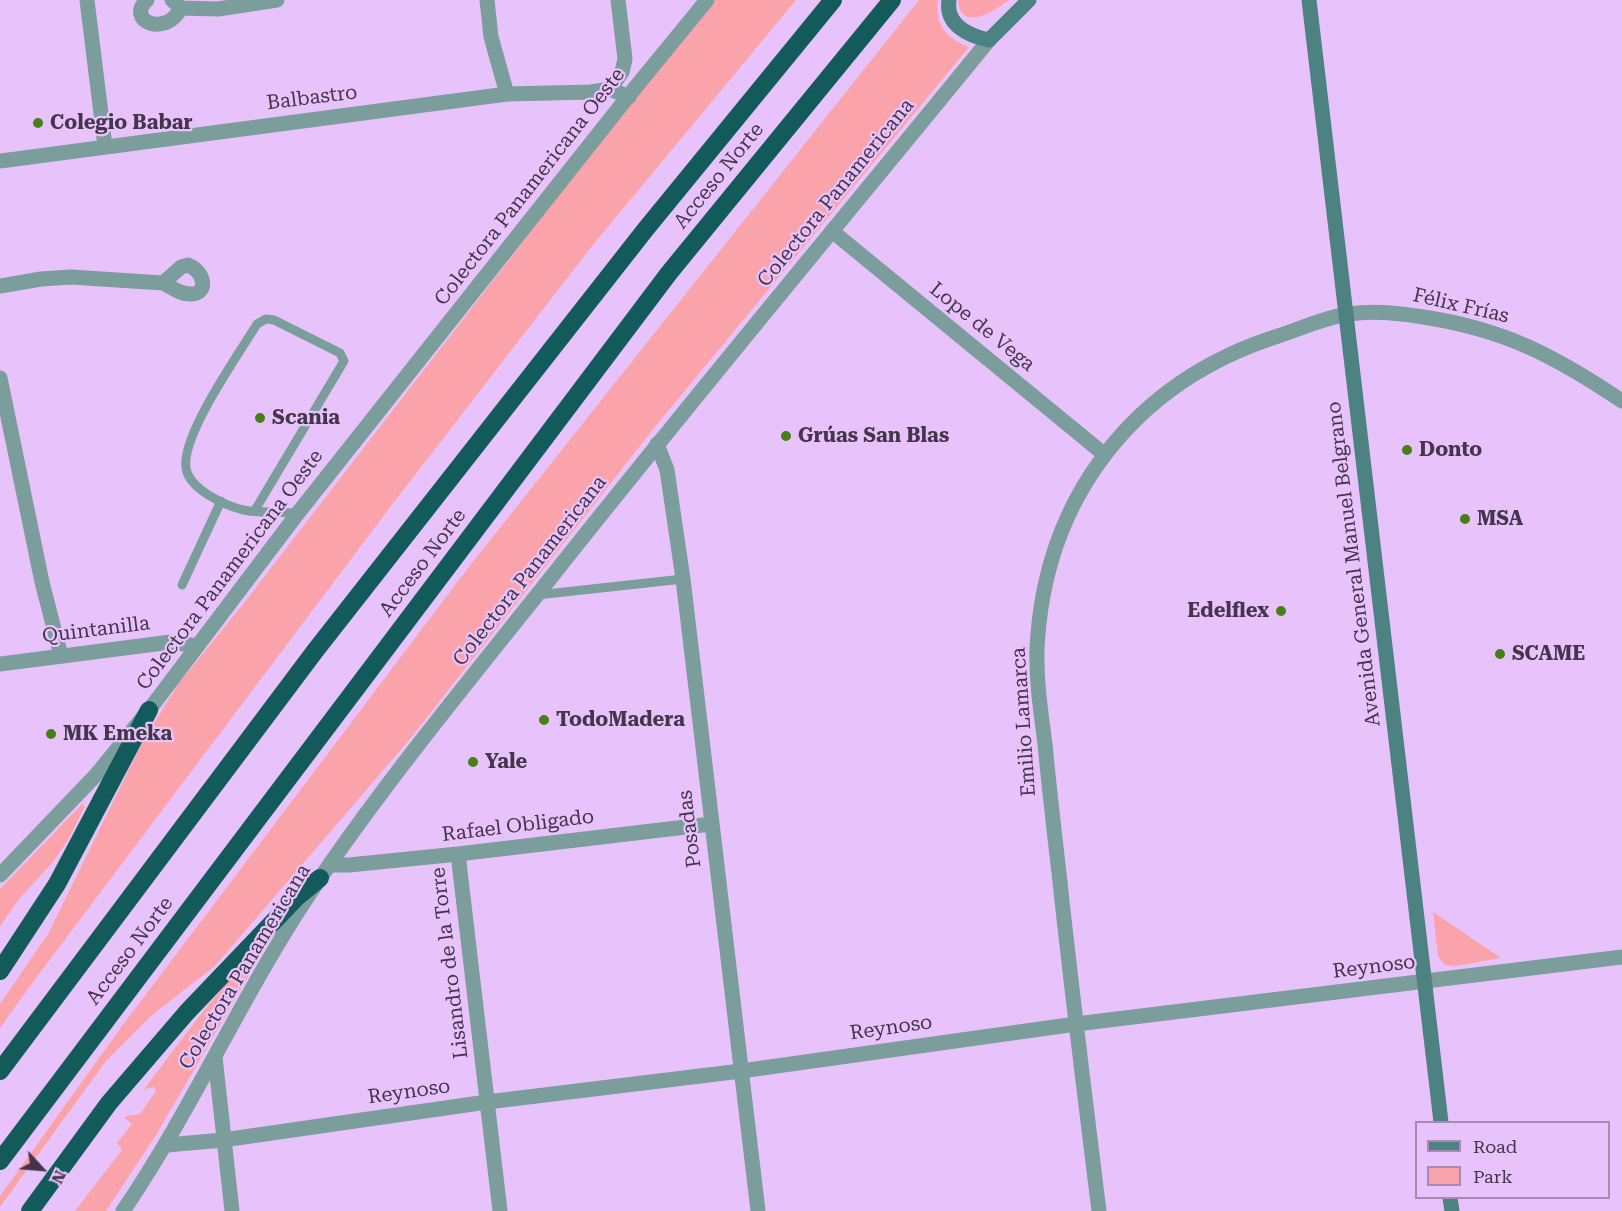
<!DOCTYPE html>
<meta charset="utf-8">
<style>
body{margin:0}
#map{position:relative;width:1622px;height:1211px;overflow:hidden;background:#e8c3fb;font-family:"Roboto Serif",serif}
canvas{display:block}
.legend{position:absolute;left:1415px;top:1121px;width:195px;height:78px;box-sizing:border-box;background:#e8c3fb;border:2px solid #a68ab5;margin:0;padding:8px 10px;list-style:none;font-size:18px;color:#44354b}
.legend li{display:flex;align-items:center;gap:12px;height:30px}
.legend b{width:30px;border:2px solid #a68ab5}
.north{position:absolute;left:12px;top:1139px;width:60px;height:60px;-webkit-text-stroke:4px #e8c3fb;paint-order:stroke;rotate:116deg;font-size:16px;font-weight:700;line-height:24px;text-align:center;color:#44354b}
.north::after{content:'';display:block;margin:auto;width:21px;height:27px;background:#44354b;clip-path:polygon(50% 0,100% 100%,50% 72%,0 100%)}
</style>
<div id="map">
<canvas width="1622" height="1211"></canvas>
<ul class="legend">
<li><b style="height:8px;background:#4c8281"></b>Road</li>
<li><b style="height:16px;background:#fba3ab"></b>Park</li>
</ul>
<div class="north">N</div>
</div>
<script>
const ctx = document.querySelector('canvas').getContext('2d');
ctx.lineJoin = 'round';
function fill(path, color) {
  ctx.fillStyle = color;
  ctx.fill(path, 'evenodd');
}
function trace(path, color, width, dash) {
  ctx.strokeStyle = color;
  ctx.lineWidth = width;
  ctx.lineCap = dash ? 'butt' : 'round';
  ctx.setLineDash(dash || []);
  ctx.stroke(path);
}
function drawText(font, color, halo, rows, align = 'center') {
  ctx.font = font + ' "Roboto Serif",serif';
  ctx.lineWidth = 4.5;
  ctx.setLineDash([]);
  ctx.textBaseline = 'middle';
  ctx.strokeStyle = halo;
  ctx.fillStyle = color;
  for (const [text, x, y, turn = 0] of rows) {
    ctx.save();
    ctx.translate(x, y);
    ctx.rotate((+turn || 0) * Math.PI / 180);
    ctx.textAlign = isNaN(turn) ? turn : align;
    if (halo) ctx.strokeText(text, 0, 0);
    ctx.fillText(text, 0, 0);
    ctx.restore();
  }
}
const green = new Path2D(`
 M713 0H796L592 246 394 502 30 986 0 1028V1004L48 934 144 739 179 683 244 603 667 55Z
 M919 0H938C935 26 946 38 969 47L654 428 410 739 215 966 152 1015 106 1061 0 1207V1196L122 1026 468 568Z
 M958 0H1009C995 11 960 33 958 0Z
 M82 804 85 806 68 840 53 862 19 899 0 926V889Z
 M1433 912 1501 958 1456 966 1445 965 1438 956Z
 M277 927 156 1135 106 1211H75L122 1150 117 1143 132 1124 125 1118 126 1116 140 1114 156 1091 154 1087 144 1089 198 1018 264 937Z`);
const service = new Path2D(`
 M255 510 344 361 340 353 274 320 266 319 257 324C239 354 181 435 186 468 189 489 224 505 243 510 260 513 280 512 298 513
 M182 585 221 501
 M537 595 683 579`);
const minor = new Path2D(`
 M87 0 105 146
 M147 0C125 21 166 38 181 8L172 0
 M487 0 491 37 507 94
 M181 8 218 9 277 0
 M610 89 622 72 625 59 618 0
 M0 161 507 94 591 92 610 89 629 97
 M832 231 1105 455
 M188 265C205 271 209 295 190 294 180 294 171 287 163 283L181 267Z
 M0 286 41 279 71 277 163 283
 M0 378 42 582 61 656
 M657 444 667 470 683 579 758 1211
 M0 664 171 642 197 646
 M458 854 500 1211
 M330 865H349L458 854 711 824
 M215 1057 232 1211
 M167 1145 223 1140 487 1102 741 1071 1076 1024 1622 957
 M1099 1211C1085 1098 1071 986 1059 873 1054 830 1049 787 1045 744 1041 713 1036 681 1037 649 1044 498 1134 382 1278 336 1300 329 1325 317 1349 314 1374 310 1399 313 1423 317 1504 329 1555 356 1622 401`);
const tertiary = new Path2D(`
 M0 875 96 775 149 710 298 513 630 94 707 0
 M123 1211C196 1104 247 983 321 877 391 775 472 677 549 580 693 398 842 220 989 40`);
const secondary = new Path2D(`
 M949 0C945 25 969 36 989 40L1029 0
 M1309 0 1441 1122
 M1450 1198 1452 1211`);
const motorway = new Path2D(`
 M0 971 57 884 149 710
 M0 1071 315 651 645 230 833 0
 M0 1161 669 273 892 0
 M30 1211 109 1103 187 1012 297 897 320 878`);
const markers = [
 [38,123,6,"#477e15"],
 [260,418,6,"#477e15"],
 [786,436,6,"#477e15"],
 [1407,450,6,"#477e15"],
 [1465,519,6,"#477e15"],
 [1281,611,6,"#477e15"],
 [1500,654,6,"#477e15"],
 [544,720,6,"#477e15"],
 [51,734,6,"#477e15"],
 [473,762,6,"#477e15"]
];
const streetNames = [
 ["Balbastro",312,98,-7],
 ["Acceso Norte",719,176,-51],
 ["Colectora Panamericana Oeste",530,187,-52],
 ["Colectora Panamericana",836,193,-51],
 ["Félix Frías",1461,306,13],
 ["Lope de Vega",982,327,39],
 ["Acceso Norte",423,563,-53],
 ["Avenida General Manuel Belgrano",1354,564,-97],
 ["Colectora Panamericana Oeste",230,570,-53],
 ["Colectora Panamericana",530,571,-52],
 ["Quintanilla",96,630,-7],
 ["Emilio Lamarca",1024,722,-94],
 ["Rafael Obligado",518,826,-7],
 ["Posadas",690,829,-97],
 ["Acceso Norte",130,951,-53],
 ["Lisandro de la Torre",450,963,-97],
 ["Colectora Panamericana",245,967,-59],
 ["Reynoso",1374,967,-7],
 ["Reynoso",891,1028,-8],
 ["Reynoso",409,1092,-8]
];
const poiNames = [
 ["Colegio Babar",50,123],
 ["Scania",272,418],
 ["Grúas San Blas",798,436],
 ["Donto",1419,450],
 ["MSA",1477,519],
 ["Edelflex",1269,611,"right"],
 ["SCAME",1512,654],
 ["TodoMadera",556,720],
 ["MK Emeka",63,734],
 ["Yale",485,762]
];
fill(green, '#fba3ab');
trace(service, '#7b9d9c', 9);
trace(minor, '#7b9d9c', 15);
trace(tertiary, '#7b9d9c', 15);
trace(secondary, '#4c8281', 15);
trace(motorway, '#125b5a', 18);
for (const [x, y, r, color] of markers) {
  const dot = new Path2D();
  dot.arc(x, y, r, 0, 2 * Math.PI);
  ctx.fillStyle = color;
  ctx.fill(dot);
  trace(dot, '#e8c3fb', 2);
}
drawText('20px', '#44354b', '#e8c3fb', streetNames);
drawText('bold 20px', '#44354b', '#e8c3fb', poiNames, 'left');
</script>
